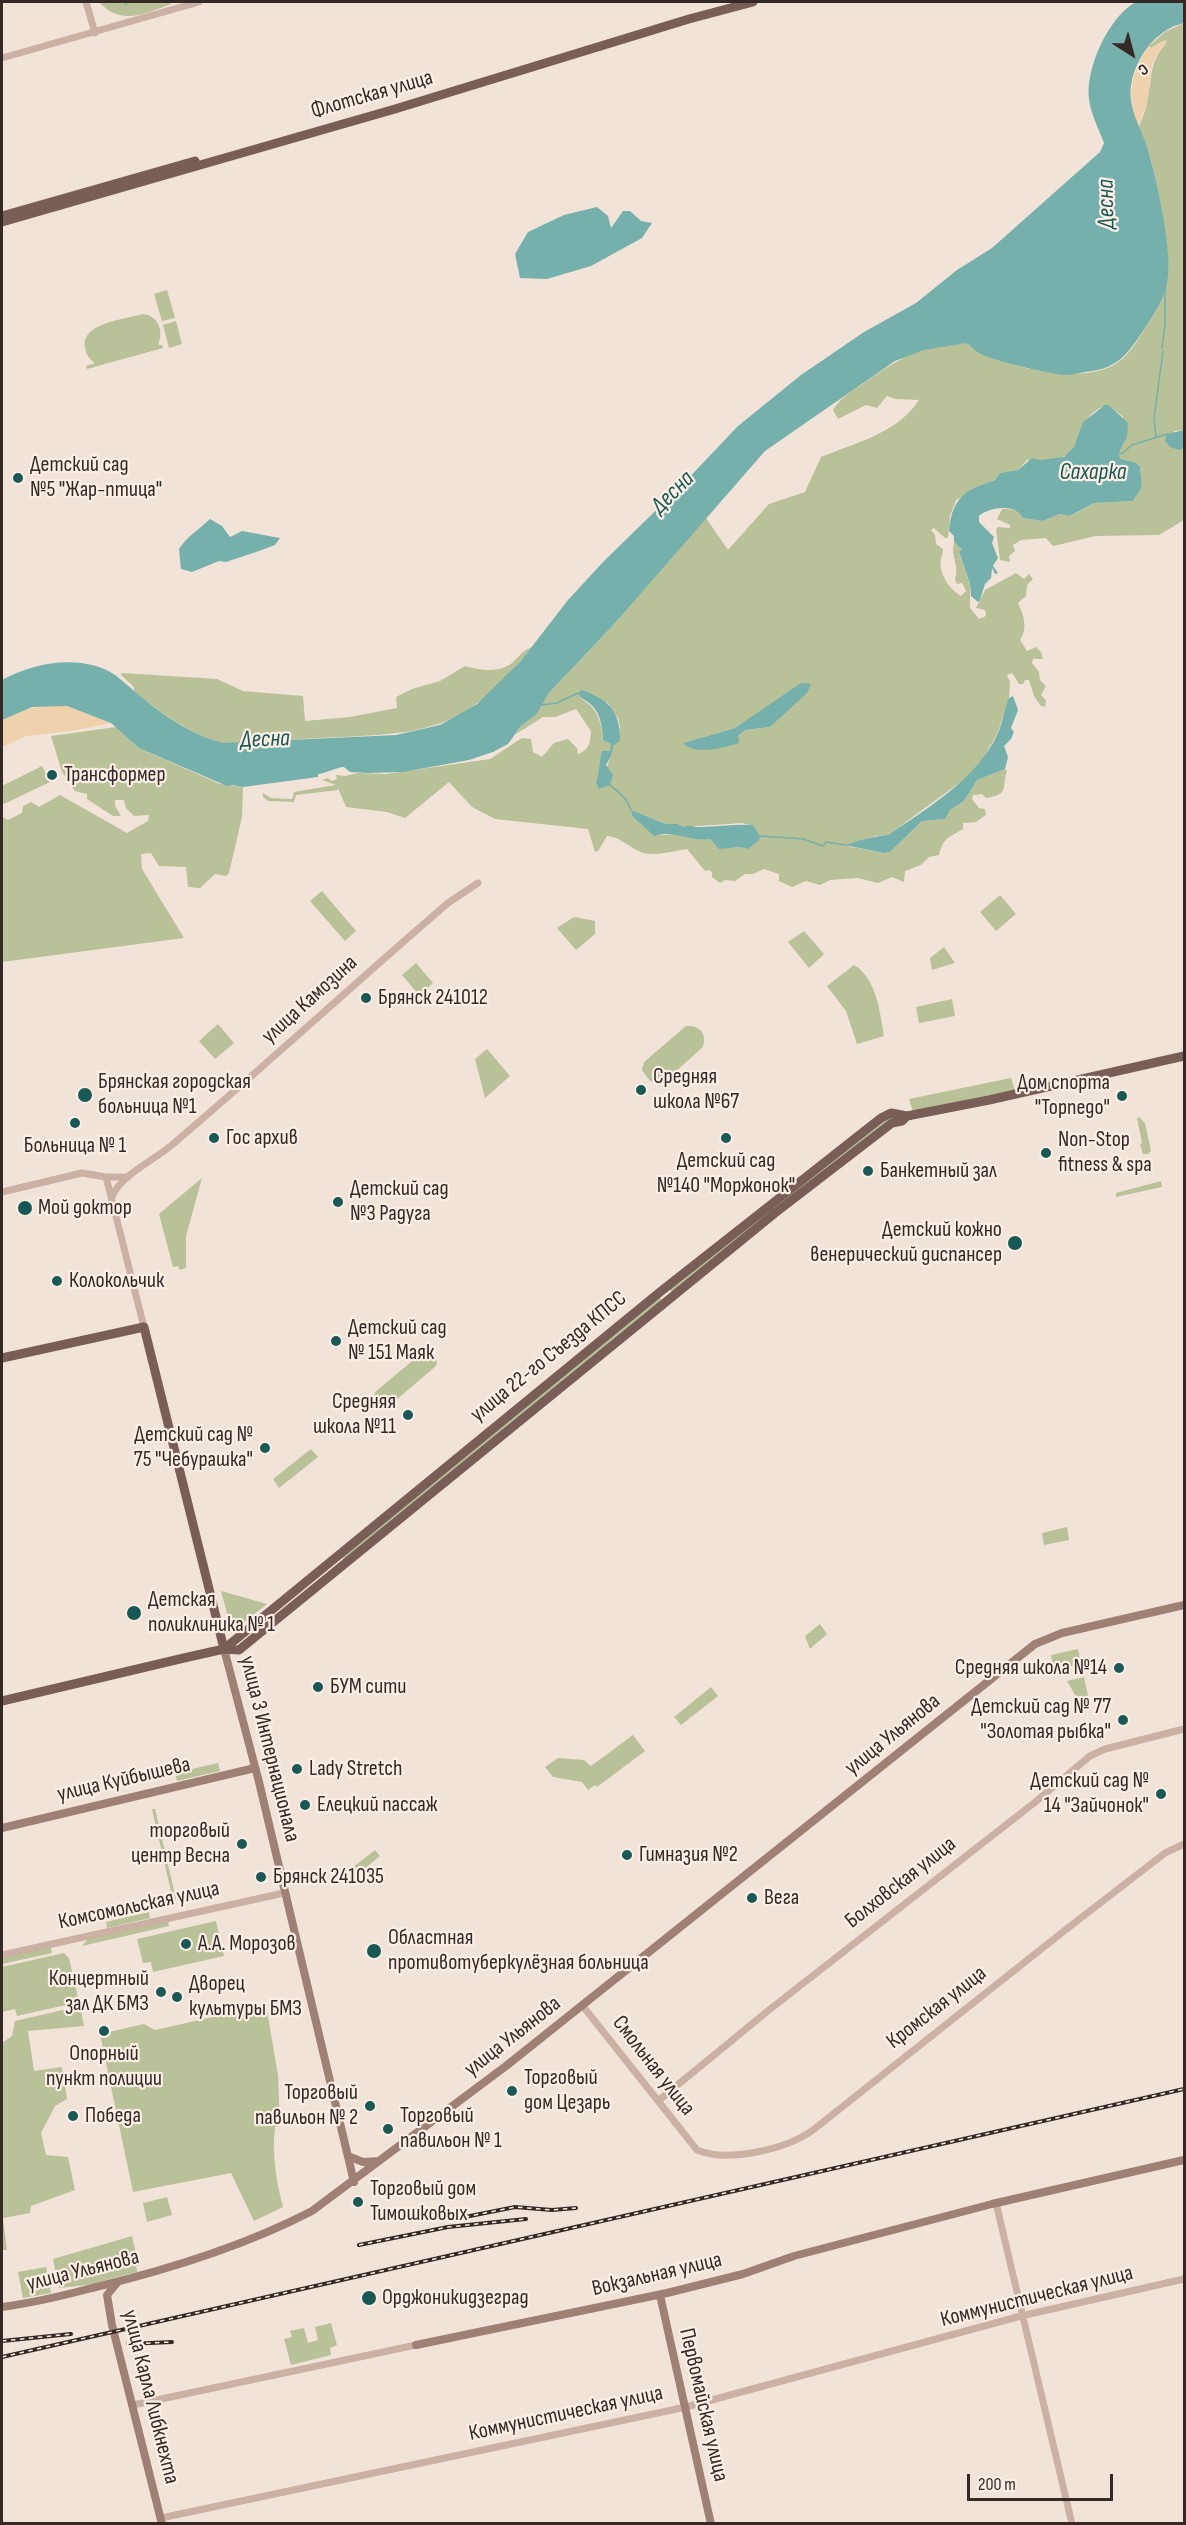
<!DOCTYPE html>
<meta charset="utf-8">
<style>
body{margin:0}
#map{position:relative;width:1186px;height:2525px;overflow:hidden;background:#f2e3d8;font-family:"Sofia Sans Condensed",sans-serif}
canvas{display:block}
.frame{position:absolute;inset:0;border:3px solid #352926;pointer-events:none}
.north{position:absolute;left:1102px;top:24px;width:60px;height:60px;-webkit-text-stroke:4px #faeee5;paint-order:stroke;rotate:144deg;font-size:16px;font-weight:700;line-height:24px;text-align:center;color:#352926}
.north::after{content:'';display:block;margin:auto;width:21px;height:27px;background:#352926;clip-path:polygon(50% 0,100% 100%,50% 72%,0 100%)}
.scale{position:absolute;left:967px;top:2474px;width:146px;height:27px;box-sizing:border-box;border:3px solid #352926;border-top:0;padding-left:8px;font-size:18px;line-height:21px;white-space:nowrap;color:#352926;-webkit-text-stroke:4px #faeee5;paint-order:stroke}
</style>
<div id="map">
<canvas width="1186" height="2525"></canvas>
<div class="frame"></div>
<div class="north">С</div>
<div class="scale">200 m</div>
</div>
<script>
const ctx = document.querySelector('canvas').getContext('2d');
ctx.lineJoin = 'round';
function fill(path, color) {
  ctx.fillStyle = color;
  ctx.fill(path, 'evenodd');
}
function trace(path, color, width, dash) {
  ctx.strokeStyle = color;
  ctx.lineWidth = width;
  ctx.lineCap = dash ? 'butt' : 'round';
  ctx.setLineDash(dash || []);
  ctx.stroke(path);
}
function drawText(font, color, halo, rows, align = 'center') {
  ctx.font = font + ' "Sofia Sans Condensed",sans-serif';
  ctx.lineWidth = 4.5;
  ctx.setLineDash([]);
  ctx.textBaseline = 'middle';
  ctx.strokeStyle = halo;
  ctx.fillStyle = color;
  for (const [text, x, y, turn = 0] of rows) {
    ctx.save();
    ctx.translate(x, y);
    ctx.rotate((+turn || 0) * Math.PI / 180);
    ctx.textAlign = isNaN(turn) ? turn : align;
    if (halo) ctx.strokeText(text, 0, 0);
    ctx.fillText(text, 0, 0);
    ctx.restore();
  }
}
const green = new Path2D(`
 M99 2H171V4C144 14 121 26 99 2Z
 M1184 23V430L1174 431 1179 450 1184 448V520L1159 535 1096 536 1053 546 1046 538 1021 540 1013 545 1015 551 1009 556 1010 562 1000 560 996 529 998 527 1010 528V525L997 519 1002 509C1011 509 1019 509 1023 518L1043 521 1060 514 1071 516 1094 503 1133 501 1142 487 1140 466 1134 462 1121 459 1117 454 1127 437 1123 417 1109 405C1075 413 1084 447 1065 456 1055 461 1038 460 1027 460L1018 470 1001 473 997 479 956 500 950 516 948 538H945L934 528 931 530 935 535 936 544 943 549C943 552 942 555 941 558 938 573 949 589 961 596L966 591 962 583 957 584 955 579C960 567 950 555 954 543H958L962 549 959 553 970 585V608L979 619 986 616 985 610 976 608 985 590 1016 573 1024 579 1029 574 1033 579 1027 585 1026 596 1018 603C1024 616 1028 628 1020 640L1027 651 1036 647 1041 652 1043 659H1033L1032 663 1039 672 1040 680 1046 686 1041 695 1046 700 1045 707 1040 705 1034 696 1029 680H1025L1023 684H1019L1012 673 1007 675 1010 682 1009 698 998 732 984 757 970 775 888 835 875 836 848 847C862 847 877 854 890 852L922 821 945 819 950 810 964 801 977 780 1005 769 1007 771C1001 787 1011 794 986 798L982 794 973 795 972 799 979 808 985 809 986 815 976 822 963 823V829C948 838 944 837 939 855L929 857 921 865 905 871 904 882 892 877 878 883 858 878 830 880 820 885 806 881 792 887 779 881V874L764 869 753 874H745L735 881 725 880 720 883 712 877V872L709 870 705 871 687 849C673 851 655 857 641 852 628 847 621 837 607 836L598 851 595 852 588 829 495 819 472 807 449 782 405 818 387 812 346 807 338 788V790L296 795 294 802 268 801 263 797V793L271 798 292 799 294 792 336 785 322 780 328 778 332 781 337 779 336 775 345 776 358 773 386 774 490 759 522 738 531 739 533 752 542 757 554 743 568 739 577 748 578 754C590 750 590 742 591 731L576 709 555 717H543L516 734 521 726 537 714 549 693 616 622 706 518 728 550 769 504 805 492 821 457C855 443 898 433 919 400L895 399 887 396 877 408 866 405 838 419 833 410C841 397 852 391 864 383 898 359 923 344 966 343 999 367 1086 389 1121 360 1132 351 1139 338 1146 327 1156 313 1166 294 1168 277 1171 252 1158 185 1151 160 1148 148 1141 137 1139 126 1142 118 1146 111 1147 103 1152 81 1149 60 1166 44L1163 41 1151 48 1149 46 1165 32ZM580 698 608 703 618 718 620 727 600 789 596 782 600 772 601 755 610 751 611 744 603 740C601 721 598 708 580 698ZM784 713 770 727 745 730 738 736V743L713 749 683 743 735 728 753 718ZM631 810 666 824H678L684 827 742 823 751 825 758 833 741 847 730 848 715 844 710 839 674 833C666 837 662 833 654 835L632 816Z
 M167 290 175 318 162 321 154 294Z
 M143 314C159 316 164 332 158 345H162L163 348 87 369 86 366 95 363C89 359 86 354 85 347 81 323 126 319 143 314Z
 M176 321 182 344 169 348 163 325Z
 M532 647C462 735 425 733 320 738 287 739 256 744 223 743 189 734 163 714 135 692L133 686 121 675 122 673 217 679 243 691 303 696 305 721 350 717 397 708 396 697 412 689 440 681 465 666C478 670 496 673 509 665 518 660 519 652 532 647Z
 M116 727 139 748 220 784 243 787 242 817 229 873 226 876 215 874 200 888 188 887 186 867 159 866 151 853 141 854 142 869 184 938 2 962V817L8 820 22 813 23 806 31 802 39 807 60 795 127 833 148 821 149 815 134 816 126 808 124 800H115V806L121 816H113L87 799V794L75 791 62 772 51 736Z
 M42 766 50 782 4 804 2 798V786Z
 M322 891 356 931 345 941 310 901Z
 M1000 895 1016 914 996 931 980 912Z
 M574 917 595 921V934L576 950 557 928Z
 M804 931 824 954 809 968 788 942Z
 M944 947 955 963 932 970 930 958Z
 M416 963 433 983 419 995 402 975Z
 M854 965C877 979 880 1013 884 1036L857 1044 846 1011 827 986Z
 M952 999 955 1016 919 1023 916 1007Z
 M218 1024 234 1043 215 1059 199 1041Z
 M686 1026C700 1025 707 1033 703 1047L665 1081H650L642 1070 644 1062Z
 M487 1049 510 1076 485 1098 475 1059Z
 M1011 1078 1016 1094 914 1115 909 1099Z
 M902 1115 672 1292 670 1290V1288L885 1119Z
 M1139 1117 1145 1123 1151 1151 1148 1154H1143L1140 1144 1142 1143 1137 1118Z
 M202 1178 186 1236V1268L180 1270 178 1266 173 1267 159 1214Z
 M1161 1181 1162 1187 1116 1197V1193Z
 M660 1297 662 1301 343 1560V1556Z
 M423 1352H430C436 1355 438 1360 436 1366L389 1406C383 1410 376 1408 373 1402L375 1392Z
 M311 1449 318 1457 279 1488 273 1479Z
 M1067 1527 1069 1540 1044 1545 1042 1533Z
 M221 1591 267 1604 232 1632Z
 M820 1624 827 1634 810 1649 805 1636Z
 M1078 1649 1081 1664 1054 1670 1051 1655Z
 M1084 1677 1088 1696 1078 1700 1067 1681Z
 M711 1687 718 1696 681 1725 674 1717Z
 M633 1735 645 1751 597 1787 595 1785 588 1790 582 1782 553 1777 545 1767 558 1758 584 1760 591 1766Z
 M218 1763 220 1771 177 1781 175 1773Z
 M152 1809H155L176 1899 173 1900Z
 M375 1850 380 1856 357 1875 352 1868Z
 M149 1912 150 1918 107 1928 106 1922Z
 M168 1921 169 1926 82 1946 88 1939Z
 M216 1921 224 1956 153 1972 151 1962 143 1963 137 1939Z
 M51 1947 52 1953 2 1964V1958Z
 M64 1953 69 1958 79 2002 17 2016 15 2009 2 2012V1967Z
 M266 2005 278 2075 280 2126 275 2127C272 2155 276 2180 283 2207L254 2221 231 2173 133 2192 100 2034 144 2024 155 2030Z
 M80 2006 84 2026 28 2031 34 2071 62 2067 67 2099 55 2106 41 2133 46 2155 68 2157 75 2190 31 2206 30 2213 3 2218 7 2250H2V2043L12 2036 15 2021Z
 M167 2197 172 2215 147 2222 143 2203Z
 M132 2236 139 2266H136L137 2272 87 2285 59 2288 53 2259Z
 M46 2267 51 2293 23 2298 18 2272Z
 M331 2323 337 2345 330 2348 331 2355 291 2365 284 2339 292 2337 290 2331 304 2328 308 2343 318 2340 315 2327Z`);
const sand = new Path2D(`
 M1165 40 1167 41C1163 48 1157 52 1154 60 1149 73 1150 89 1147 103 1145 112 1138 120 1139 130 1126 100 1130 72 1149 46L1151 48Z
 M46 705 67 706 111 723 72 731 26 736 2 747V720L20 711Z`);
const water = new Path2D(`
 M1136 2H1184V23C1156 29 1135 58 1131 86 1128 108 1140 126 1147 147 1156 174 1172 249 1168 277 1166 298 1152 318 1141 334 1128 354 1116 368 1092 371 1083 372 1073 375 1065 375 1048 374 995 361 981 354 975 351 971 346 966 343L924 350 895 361 765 451 616 622 549 693 537 714 521 726 508 744 493 752 469 760 403 772 368 773 350 772 344 767C337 767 327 773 318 774V777L243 787 232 785 227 786 139 748 111 723 67 706 32 707 2 720V680C34 663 78 654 112 673 123 680 133 691 144 699 168 719 193 735 223 743L396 735 440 725 477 704 520 662 568 600 605 560 682 485 738 426 801 375 864 332 916 303 957 270 992 248 1100 152 1104 143C1099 129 1091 115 1089 99 1085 69 1109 16 1136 2Z
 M597 207 608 216 611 228 623 211H630L641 221 652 223 642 238 591 266 547 279 520 278 515 254 528 232 564 215Z
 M1105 405H1109L1128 423 1127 437 1118 454 1121 459 1134 462 1140 466 1142 487 1133 501 1094 503 1070 516 1060 514 1043 521 1023 518C1016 503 989 507 979 516V522L994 537 992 543 998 558 993 566 998 573 995 574 992 568 991 578 985 584 980 600 978 602 971 596 970 584 959 552 962 549 954 542V536L949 531C951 508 958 493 982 485 990 481 995 483 1000 473L1018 470 1032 458 1040 460 1064 457 1074 447 1083 422Z
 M1184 430V448L1179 450 1170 447 1165 441 1167 434Z
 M210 519 222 526 230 537 242 531 280 538 275 545 259 551 226 562 219 561 192 572 181 569 179 549C188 535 199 530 210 519Z
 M801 683 811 684 807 693 770 727 745 730 738 736 739 743C723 748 696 756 683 743L735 728Z
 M582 690C610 701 620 710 620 741L614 745 611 756 606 765 613 775 610 785 599 789 596 782C600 772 599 760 602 751H610L611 744 603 740C602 727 601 712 589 703 584 699 581 699 578 693Z
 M1013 696 1018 710 1011 728 1014 732 1011 739 1004 746 1008 757 1005 769 977 780 964 801 950 810 945 819 922 821 890 852 884 853 845 845C859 841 873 836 888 835 929 807 977 779 998 733 1003 722 1004 709 1009 698Z
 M631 810 666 824H678L684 827C691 824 692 827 699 827 717 827 736 824 753 825L760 836 759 840 748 849 741 847 719 849 710 839C691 842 672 829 654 836L632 816Z`);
const stream = new Path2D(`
 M124 2 127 5
 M1162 348 1165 325V289
 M1156 437 1154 418 1163 351
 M1117 454 1123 453 1132 445 1167 434
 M541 705 557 703 578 693
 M610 785C619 793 627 797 631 810
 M760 836 803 839 823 846 826 842 845 845`);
const tertiary = new Path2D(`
 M86 2 95 33
 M2 58 199 2
 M106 1177 144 1327
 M2 1192 82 1173 106 1177H128
 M112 1197C120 1175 155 1160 173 1144 266 1065 355 983 448 903L478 883
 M2 1955 284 1893
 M582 2005 697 2150C728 2163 787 2149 813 2130L1064 1931 1165 1853 1184 1844
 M658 2101 769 2010 1034 1803 1090 1756 1105 1749 1184 1729
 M996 2203 1072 2524
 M133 2405 416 2345
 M161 2518 686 2407 1021 2316 1184 2279`);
const secondary = new Path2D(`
 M224 1649 259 1782 354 2182
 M2 1828 255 1768
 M348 2156 363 2162 379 2161
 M117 2283 107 2295 112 2325 162 2524
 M660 2295 711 2524
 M2 2307C32 2303 62 2296 92 2288 167 2270 243 2247 312 2211L506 2066 1035 1644 1062 1633 1184 1605
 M416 2345 667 2293 743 2274 794 2256 992 2204 1184 2160`);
const primary = new Path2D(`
 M2 216 195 161
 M2 222 395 109 689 19 753 2
 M2 1358 144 1327 224 1649
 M224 1649 660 1292 881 1118 891 1113 907 1116 989 1100 1184 1056
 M2 1701 184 1658 224 1649 239 1650 775 1213 892 1123 902 1121 907 1116`);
const rail = new Path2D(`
 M465 2217 515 2207 552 2210 576 2208
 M359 2245 448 2227 526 2219
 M2 2341 71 2334
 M128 2344 172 2342
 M2 2357 1184 2089`);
const markers = [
 [18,478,6,"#1a5856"],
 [52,775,6,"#1a5856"],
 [366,998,6,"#1a5856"],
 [641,1090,6,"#1a5856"],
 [85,1095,8,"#1a5856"],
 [1122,1096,6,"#1a5856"],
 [75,1123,6,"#1a5856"],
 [214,1138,6,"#1a5856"],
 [726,1138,6,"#1a5856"],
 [1046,1153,6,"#1a5856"],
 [868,1171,6,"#1a5856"],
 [338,1202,6,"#1a5856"],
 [25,1208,8,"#1a5856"],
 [1015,1243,8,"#1a5856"],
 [57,1281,6,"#1a5856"],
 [336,1341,6,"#1a5856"],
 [408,1415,6,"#1a5856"],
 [265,1448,6,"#1a5856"],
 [134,1613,8,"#1a5856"],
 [1119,1668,6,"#1a5856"],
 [318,1687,6,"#1a5856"],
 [1123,1720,6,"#1a5856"],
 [297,1769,6,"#1a5856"],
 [1161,1794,6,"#1a5856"],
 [305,1805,6,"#1a5856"],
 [242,1844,6,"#1a5856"],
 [627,1855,6,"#1a5856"],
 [261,1877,6,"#1a5856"],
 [752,1898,6,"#1a5856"],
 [186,1944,6,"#1a5856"],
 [374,1951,8,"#1a5856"],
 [161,1992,6,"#1a5856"],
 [177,1997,6,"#1a5856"],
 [104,2031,6,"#1a5856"],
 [512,2091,6,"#1a5856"],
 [370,2106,6,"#1a5856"],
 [73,2116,6,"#1a5856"],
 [388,2129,6,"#1a5856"],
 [358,2202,6,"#1a5856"],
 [369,2298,8,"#1a5856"]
];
const streetNames = [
 ["Флотская улица",372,95,-16],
 ["улица Камозина",310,1000,-42],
 ["улица 22-го Съезда КПСС",549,1357,-39],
 ["улица Ульянова",893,1735,-39],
 ["улица 3 Интернационала",269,1749,76],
 ["улица Куйбышева",124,1780,-13],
 ["Болховская улица",901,1883,-38],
 ["Комсомольская улица",139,1906,-12],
 ["Кромская улица",937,2008,-38],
 ["улица Ульянова",513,2037,-38],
 ["Смольная улица",653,2066,52],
 ["улица Ульянова",83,2271,-14],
 ["Вокзальная улица",657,2275,-13],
 ["Коммунистическая улица",1037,2297,-14],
 ["улица Карла Либкнехта",150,2397,76],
 ["Первомайская улица",703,2405,77],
 ["Коммунистическая улица",566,2414,-12]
];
const poiNames = [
 ["Детский сад",30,465],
 ["№5 \"Жар-птица\"",30,490],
 ["Трансформер",64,775],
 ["Брянск 241012",378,998],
 ["Средняя",653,1077],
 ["школа №67",653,1102],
 ["Брянская городская",98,1082],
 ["больница №1",98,1107],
 ["Дом спорта",1110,1083,"right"],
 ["\"Торпедо\"",1110,1108,"right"],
 ["Гос архив",226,1138],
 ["Non-Stop",1058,1140],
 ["fitness & spa",1058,1165],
 ["Больница № 1",75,1146,"center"],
 ["Детский сад",726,1161,"center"],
 ["№140 \"Моржонок\"",726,1186,"center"],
 ["Банкетный зал",880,1171],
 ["Детский сад",350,1189],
 ["№3 Радуга",350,1214],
 ["Мой доктор",38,1208],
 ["Детский кожно",1002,1230,"right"],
 ["венерический диспансер",1002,1255,"right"],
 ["Колокольчик",69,1281],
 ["Детский сад",348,1328],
 ["№ 151 Маяк",348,1353],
 ["Средняя",396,1402,"right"],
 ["школа №11",396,1427,"right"],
 ["Детский сад №",253,1435,"right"],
 ["75 \"Чебурашка\"",253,1460,"right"],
 ["Детская",148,1600],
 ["поликлиника № 1",148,1625],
 ["Средняя школа №14",1107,1668,"right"],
 ["БУМ сити",330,1687],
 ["Детский сад № 77",1111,1707,"right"],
 ["\"Золотая рыбка\"",1111,1732,"right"],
 ["Lady Stretch",309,1769],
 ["Детский сад №",1149,1781,"right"],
 ["14 \"Зайчонок\"",1149,1806,"right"],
 ["Елецкий пассаж",317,1805],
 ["торговый",230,1831,"right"],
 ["центр Весна",230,1856,"right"],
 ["Гимназия №2",639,1855],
 ["Брянск 241035",273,1877],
 ["Вега",764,1898],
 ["Областная",388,1938],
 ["противотуберкулёзная больница",388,1963],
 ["А.А. Морозов",198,1944],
 ["Концертный",149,1979,"right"],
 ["зал ДК БМЗ",149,2004,"right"],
 ["Дворец",189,1984],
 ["культуры БМЗ",189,2009],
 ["Опорный",104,2054,"center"],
 ["пункт полиции",104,2079,"center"],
 ["Торговый",524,2078],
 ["дом Цезарь",524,2103],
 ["Торговый",358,2093,"right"],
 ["павильон № 2",358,2118,"right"],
 ["Победа",85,2116],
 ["Торговый",400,2116],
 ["павильон № 1",400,2141],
 ["Торговый дом",370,2189],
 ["Тимошковых",370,2214],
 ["Орджоникидзеград",382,2298]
];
const waterNames = [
 ["Десна",1107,204,-91],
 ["Сахарка",1093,473],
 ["Десна",673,493,-45],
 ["Десна",265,740,-2]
];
fill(green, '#b8c198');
fill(sand, '#efd1ad');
fill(water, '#76b0ac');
trace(stream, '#76b0ac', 1.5);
trace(tertiary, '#cab1a4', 7);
trace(secondary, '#9e8075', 8);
trace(primary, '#785e56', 9);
trace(rail, '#352926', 4);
trace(rail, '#faeee5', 1.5, [4.5]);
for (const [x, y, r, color] of markers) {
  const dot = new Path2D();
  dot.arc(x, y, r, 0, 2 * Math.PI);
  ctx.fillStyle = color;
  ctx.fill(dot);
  trace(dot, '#faeee5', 2);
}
drawText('22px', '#352926', '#faeee5', streetNames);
drawText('22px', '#352926', '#faeee5', poiNames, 'left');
drawText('italic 24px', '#1a5856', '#faeee5', waterNames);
</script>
